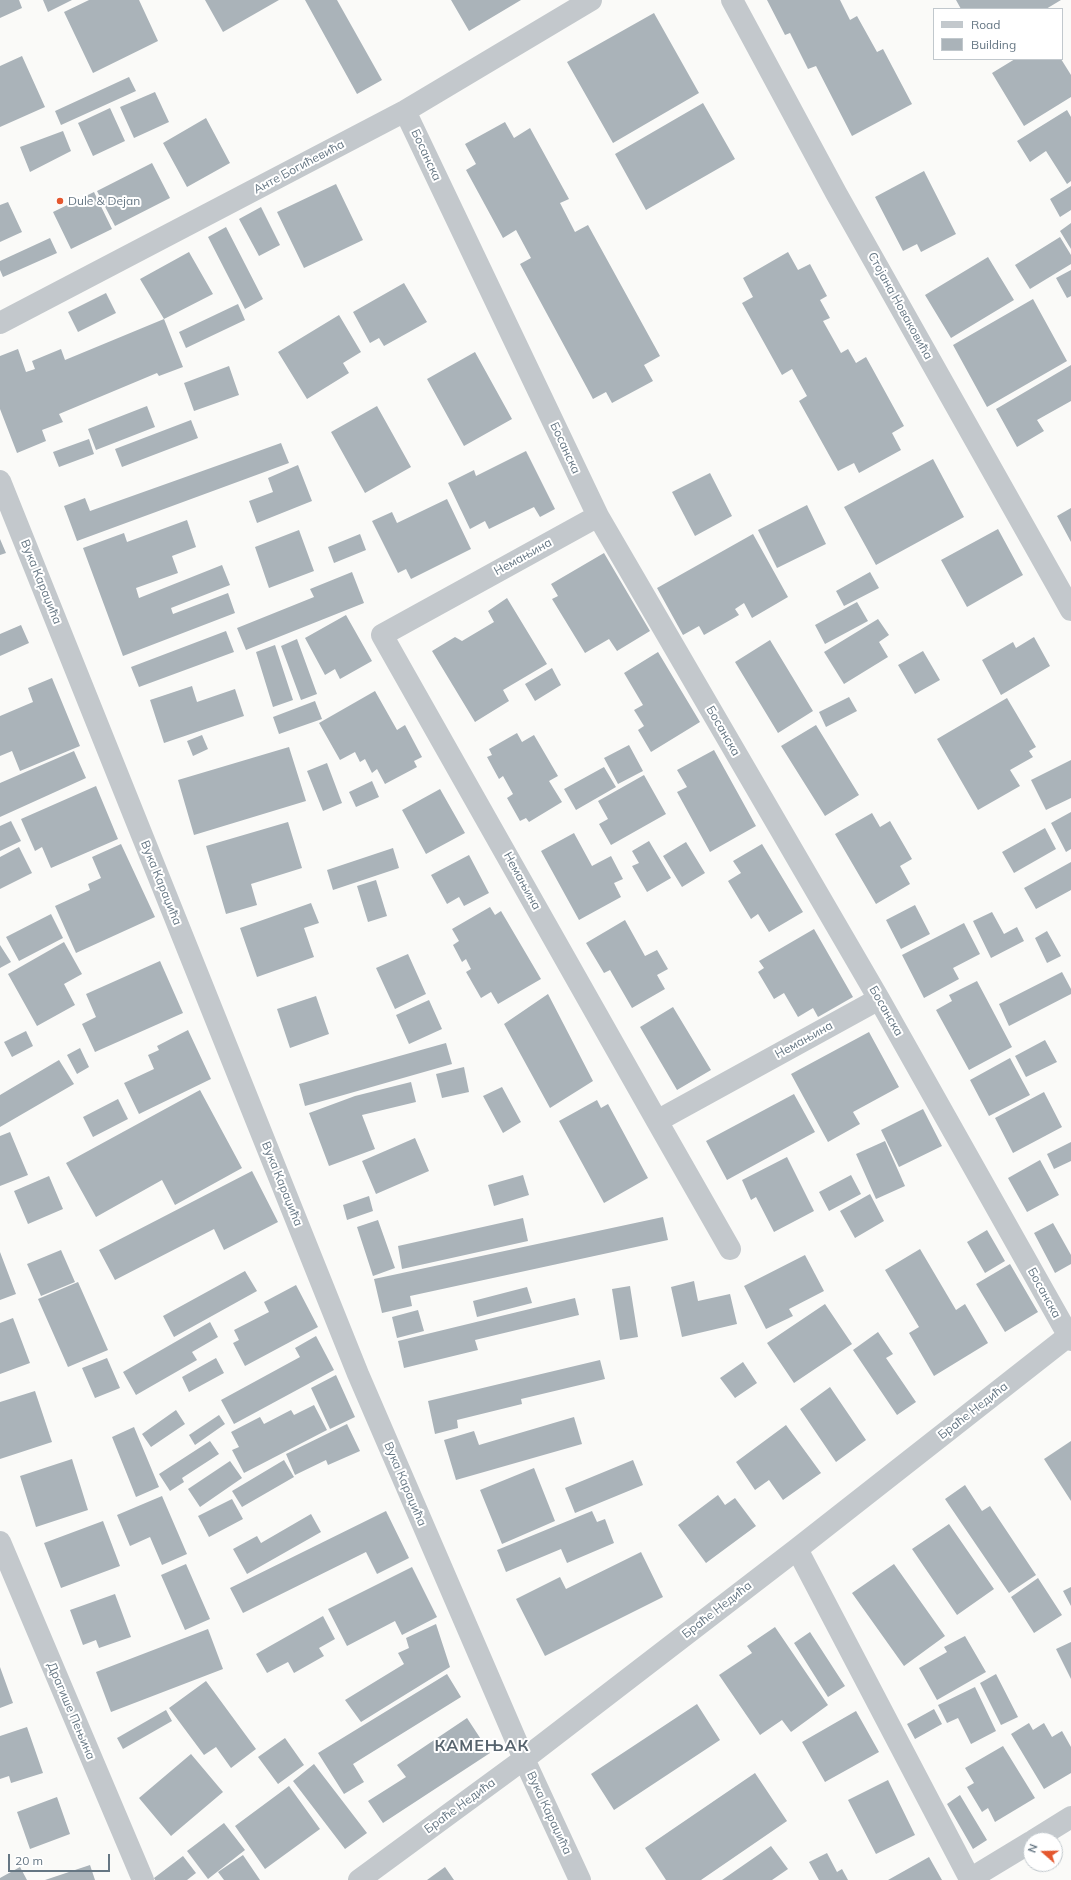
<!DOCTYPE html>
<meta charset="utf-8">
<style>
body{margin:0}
#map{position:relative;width:1071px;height:1880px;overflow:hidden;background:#fafaf8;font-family:Mulish,sans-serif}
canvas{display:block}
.legend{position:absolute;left:933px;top:8px;width:130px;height:52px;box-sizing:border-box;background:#fff;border:1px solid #c1c8cd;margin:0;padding:5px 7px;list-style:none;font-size:12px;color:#657683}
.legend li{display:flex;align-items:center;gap:8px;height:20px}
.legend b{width:20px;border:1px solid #c1c8cd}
.north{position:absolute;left:1023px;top:1832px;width:40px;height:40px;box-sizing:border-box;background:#fff;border:1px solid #c1c8cd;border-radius:50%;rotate:290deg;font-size:11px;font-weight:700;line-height:16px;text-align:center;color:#657683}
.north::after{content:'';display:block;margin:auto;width:14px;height:18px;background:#e4572e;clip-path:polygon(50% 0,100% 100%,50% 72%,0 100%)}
.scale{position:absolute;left:8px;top:1854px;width:102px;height:18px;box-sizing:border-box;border:2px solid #657683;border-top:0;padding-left:5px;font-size:12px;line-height:14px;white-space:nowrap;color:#657683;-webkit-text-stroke:3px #fff;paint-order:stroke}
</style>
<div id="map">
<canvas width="1071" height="1880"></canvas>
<ul class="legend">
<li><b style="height:5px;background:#c3c8cc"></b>Road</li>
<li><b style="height:11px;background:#aab3b9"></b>Building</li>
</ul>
<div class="north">N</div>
<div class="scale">20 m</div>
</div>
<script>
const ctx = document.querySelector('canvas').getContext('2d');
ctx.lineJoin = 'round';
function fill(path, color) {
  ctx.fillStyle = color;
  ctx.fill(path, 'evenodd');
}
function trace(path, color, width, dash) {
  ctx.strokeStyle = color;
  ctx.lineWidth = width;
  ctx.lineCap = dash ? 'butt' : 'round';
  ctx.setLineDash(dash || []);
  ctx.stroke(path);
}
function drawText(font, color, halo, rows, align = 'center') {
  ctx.font = font + ' Mulish,sans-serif';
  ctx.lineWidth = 4;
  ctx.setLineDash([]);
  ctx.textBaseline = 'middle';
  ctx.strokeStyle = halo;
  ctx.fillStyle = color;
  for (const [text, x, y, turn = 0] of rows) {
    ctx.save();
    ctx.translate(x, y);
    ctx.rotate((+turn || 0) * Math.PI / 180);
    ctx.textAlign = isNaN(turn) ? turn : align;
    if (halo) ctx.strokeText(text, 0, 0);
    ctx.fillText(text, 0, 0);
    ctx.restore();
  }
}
const building = new Path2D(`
 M0 0H19L22 8 0 18Z
 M43 0H72L48 12Z
 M89 0H139L158 41 93 73 64 12Z
 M205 0H279L223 32Z
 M305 0H337L382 80 357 94Z
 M451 0H521L469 31Z
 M767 0H840L850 20 857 16 877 52 883 49 912 104 852 136 816 66 808 69 790 33 785 35Z
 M956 0H1061L1046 9H961Z
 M654 13 699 93 613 143 567 62Z
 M22 56 45 107 0 127V66Z
 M1015 59H1061L1071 75V97L1024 126 992 73Z
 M129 77 136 91 61 125 55 111Z
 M155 92 169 122 134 138 120 107Z
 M703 103 735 159 646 210 615 154Z
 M110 108 125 141 93 156 78 123Z
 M1067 110 1071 117V181L1067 184 1046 151 1030 162 1017 141Z
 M206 118 230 163 187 187 163 143Z
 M505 122 514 138 530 128 569 199 560 203 575 232 588 225 660 356 644 365 653 381 612 403 606 392 593 399 520 264 531 258 516 230 503 238 466 170 476 164 465 144Z
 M63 131 71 151 30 172 20 147Z
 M152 163 170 198 115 226 97 191Z
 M924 171 956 234 921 252 917 244 903 251 875 197Z
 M336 184 363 240 304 268 277 212Z
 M1071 186V210L1060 217 1050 199Z
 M94 192 112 229 71 249 53 212Z
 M8 202 22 232 0 242V205Z
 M261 207 280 245 259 256 239 219Z
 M1071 223V249L1060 231Z
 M226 227 263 299 245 309 208 237Z
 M1060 237 1071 255V264L1030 289 1015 265Z
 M50 238 57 253 3 277 0 270V261Z
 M189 252 213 294 164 319 140 279Z
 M788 252 798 270 810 264 827 296 820 300 830 318 823 321 841 353 848 349 856 363 866 357 904 426 892 433 901 450 859 473 854 463 838 471 799 401 807 396 792 369 782 375 742 303 753 297 743 278Z
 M988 257 1014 300 951 338 925 295Z
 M1071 270V296L1067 298 1056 278Z
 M404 283 427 322 384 346 379 338 370 343 353 312Z
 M106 293 116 313 78 332 68 312Z
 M1033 299 1067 361 987 407 953 345Z
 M238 304 245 320 186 348 179 332Z
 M339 315 361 352 343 363 349 373 307 399 278 352Z
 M164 319 183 367 159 376 157 373 59 414 63 422 42 430 46 441 17 453 0 409V356L18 349 26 372 35 369 32 361 61 349 65 360Z
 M475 352 512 419 464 446 427 379Z
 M1071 365V401L1037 420 1044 431 1017 447 996 409Z
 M229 366 239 395 194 411 184 383Z
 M147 406 155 427 96 450 88 429Z
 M377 406 411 467 365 493 331 432Z
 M191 420 198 438 122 467 115 449Z
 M89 439 94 454 59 467 53 452Z
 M281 443 289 463 77 541 64 506 85 498 90 511Z
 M526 451 555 509 540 517 534 507 489 529 485 521 470 529 448 483 474 470 476 476Z
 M933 459 964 517 876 565 844 507Z
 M298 465 312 501 257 523 249 501 273 492 268 478Z
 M710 473 732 516 695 536 672 492Z
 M447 499 471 549 411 579 406 569 398 573 372 521 392 512 397 523Z
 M807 505 826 544 777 568 758 530Z
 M1071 508V542L1057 516Z
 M187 520 196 547 172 556 178 573 136 588 139 598 222 565 230 585 171 608 173 614 228 593 235 613 123 656 83 548 124 533 127 542Z
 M998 529 1023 575 967 607 941 560Z
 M299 530 314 571 269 588 255 547Z
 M360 534 366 550 334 563 328 547Z
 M753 534 788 597 752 618 744 603 735 609 739 615 704 635 699 626 683 635 657 588Z
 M0 539 6 553 0 555Z
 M604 553 650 631 617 651 609 639 585 653 552 599 558 596 551 584Z
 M352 572 364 603 246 650 237 628 314 597 310 589Z
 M870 572 879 588 844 606 836 591Z
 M507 598 547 664 503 690 509 701 475 722 432 651 455 637 462 641 494 622 488 611Z
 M857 602 868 621 825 644 815 625Z
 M346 615 372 661 340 679 335 669 325 675 305 638Z
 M878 619 889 635 879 642 888 657 844 684 824 652Z
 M21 625 29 643 0 656V634Z
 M226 631 234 652 139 687 131 667Z
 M1034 637 1050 666 1001 695 982 660 1013 642 1016 648Z
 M297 639 317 694 301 700 281 646Z
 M770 640 813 711 778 733 735 662Z
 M275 645 293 700 273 707 256 652Z
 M923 651 940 680 915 694 898 665Z
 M658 652 700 722 651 752 638 730 644 726 634 710 643 705 624 673Z
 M552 668 561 685 535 701 525 684Z
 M52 678 80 746 20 771 12 751 0 756V716L33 702 28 688Z
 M192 686 197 702 235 689 244 716 164 743 150 700Z
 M375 691 397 730 405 725 422 757 414 761 417 767 385 784 377 769 372 773 365 759 360 762 355 752 340 760 319 723Z
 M849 697 857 711 826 727 819 712Z
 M1007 698 1036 747 1029 751 1033 757 1010 770 1020 786 978 810 937 739Z
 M315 701 322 719 279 734 273 717Z
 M816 725 859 795 825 816 781 746Z
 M517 733 522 742 534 735 558 776 549 781 562 802 529 822 526 818 520 821 507 798 513 794 503 776 499 779 487 757 492 755 489 749Z
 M202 735 208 749 193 756 187 741Z
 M629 745 643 771 618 784 604 758Z
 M289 747 306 801 194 835 178 780Z
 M714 750 756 826 710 852 677 792 687 787 677 770Z
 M74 751 86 778 0 817V783Z
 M1071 760V798L1046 810 1031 780Z
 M327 763 342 803 323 811 307 771Z
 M604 767 616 787 576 810 564 789Z
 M644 775 666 814 611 845 599 824 608 819 598 801Z
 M372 781 379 797 356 807 349 792Z
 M96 786 118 839 51 868 42 847 35 851 21 819Z
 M440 789 465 833 426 854 402 810Z
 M1071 812V849L1066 852 1051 823Z
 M872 813 880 827 890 821 912 859 900 866 910 884 876 904 835 834Z
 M11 821 21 841 0 851V826Z
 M288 822 302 868 251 884 257 905 226 914 206 846Z
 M1045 828 1056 849 1014 873 1002 852Z
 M574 833 592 866 611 856 623 879 614 883 621 897 579 920 541 851Z
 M649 841 671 878 647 892 632 866 639 863 632 851Z
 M686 842 705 873 682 887 663 856Z
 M121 844 155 917 76 953 55 906 90 890 88 884 101 878 92 857Z
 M762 844 803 912 769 932 758 914 751 919 728 881 741 873 733 861Z
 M19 847 32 873 0 889V857Z
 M393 848 399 868 333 890 327 870Z
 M469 855 489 893 464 906 459 897 447 904 431 875Z
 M1071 862V890L1036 909 1024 888Z
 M376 880 387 916 368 922 357 886Z
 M311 903 319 923 304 928 314 957 257 977 240 928Z
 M915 905 930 934 901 949 886 920Z
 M490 907 495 915 501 911 541 979 498 1004 491 992 481 998 466 972 471 969 466 959 462 962 453 945 459 941 452 929Z
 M992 912 1004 934 1017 927 1024 941 991 958 973 921Z
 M51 914 63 938 19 961 6 937Z
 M625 920 645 956 657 950 668 969 657 975 665 989 632 1008 610 970 604 973 586 943Z
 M964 923 980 954 953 968 959 979 924 998 902 955Z
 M814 929 853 997 818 1017 813 1008 798 1017 784 993 774 999 758 972 764 968 759 961Z
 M1047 931 1061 956 1047 963 1035 938Z
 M64 942 82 974 64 984 75 1005 37 1026 8 974Z
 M0 945 11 962 0 968Z
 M408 954 426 994 395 1009 376 968Z
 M160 961 183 1013 95 1052 82 1024 96 1017 86 994Z
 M1062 972 1071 989V994L1009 1026 999 1004Z
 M977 981 1012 1047 969 1070 936 1010 952 1001 949 995Z
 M548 994 593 1081 550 1108 504 1024Z
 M316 996 329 1034 290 1048 277 1009Z
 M429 1000 442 1029 409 1044 396 1015Z
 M673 1007 711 1070 677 1090 640 1027Z
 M188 1030 211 1079 139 1114 124 1083 154 1069 148 1055 159 1050 157 1046Z
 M26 1031 33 1046 12 1057 4 1042Z
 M869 1032 899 1087 853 1112 860 1124 828 1142 791 1074Z
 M1045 1040 1057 1062 1026 1077 1015 1056Z
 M446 1043 452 1064 305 1106 299 1084Z
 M80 1048 89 1067 77 1074 67 1055Z
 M1010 1058 1030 1095 989 1116 970 1080Z
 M59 1060 74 1084 0 1127V1095Z
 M464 1067 469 1092 442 1098 436 1074Z
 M411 1082 416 1102 362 1115 375 1149 329 1166 309 1113 355 1096Z
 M502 1087 521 1122 503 1133 483 1096Z
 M200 1090 242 1168 175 1205 162 1180 96 1217 66 1163Z
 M1044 1092 1062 1127 1013 1153 995 1118Z
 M794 1094 815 1132 727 1180 706 1141Z
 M118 1099 128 1119 93 1137 83 1117Z
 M597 1100 601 1108 608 1104 648 1178 604 1203 559 1121Z
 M923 1109 942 1146 899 1167 881 1130Z
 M10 1132 28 1175 0 1186V1136Z
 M415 1138 429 1171 376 1194 362 1161Z
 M885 1141 905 1186 876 1199 856 1154Z
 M1071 1142V1161L1054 1169 1047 1154Z
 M787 1157 814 1211 774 1232 756 1197 751 1200 742 1180Z
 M1040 1160 1059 1195 1027 1212 1008 1178Z
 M252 1171 278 1222 224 1250 214 1229 115 1280 99 1250Z
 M523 1175 529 1195 494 1206 488 1185Z
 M851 1175 861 1194 829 1211 819 1192Z
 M49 1176 63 1209 28 1224 14 1191Z
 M870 1194 884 1221 855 1238 840 1211Z
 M369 1196 373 1211 347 1220 343 1205Z
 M663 1217 668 1240 410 1296 412 1306 382 1313 374 1279Z
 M523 1218 528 1241 402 1269 398 1246Z
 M378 1220 395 1268 373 1276 357 1227Z
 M1053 1223 1071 1255V1264L1055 1273 1034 1233Z
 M987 1230 1005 1261 985 1273 967 1242Z
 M920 1249 956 1310 965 1304 988 1343 934 1376 909 1333 919 1327 885 1270Z
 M61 1250 75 1282 41 1296 27 1264Z
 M0 1252 16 1294 0 1300Z
 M805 1255 824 1291 789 1309 793 1316 766 1329 744 1286Z
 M1010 1264 1038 1312 1005 1332 976 1284Z
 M245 1271 257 1291 174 1337 163 1316Z
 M694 1281 698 1301 730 1294 737 1324 682 1337 671 1287Z
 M78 1282 108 1350 68 1367 38 1299Z
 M296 1285 318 1327 245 1366 233 1343 239 1340 234 1330 269 1312 264 1302Z
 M630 1286 638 1337 620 1340 612 1289Z
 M527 1287 532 1303 477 1317 473 1301Z
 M575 1298 579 1315 475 1340 478 1350 404 1368 398 1341Z
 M825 1304 852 1344 794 1383 767 1343Z
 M418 1310 424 1331 397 1338 392 1317Z
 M13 1318 30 1363 0 1374V1323Z
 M210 1322 218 1337 192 1352 197 1360 136 1395 123 1372Z
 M878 1332 893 1354 886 1358 916 1402 897 1415 853 1350Z
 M316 1336 334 1370 234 1424 221 1400 300 1357 295 1348Z
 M107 1358 120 1388 95 1398 82 1368Z
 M216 1358 224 1373 189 1392 182 1377Z
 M600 1360 605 1379 521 1399 522 1404 457 1420 458 1428 435 1434 428 1401Z
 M743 1362 757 1383 735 1398 720 1378Z
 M336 1375 355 1417 330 1429 311 1388Z
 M830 1387 866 1440 836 1462 800 1409Z
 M35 1391 52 1442 0 1459V1402Z
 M314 1405 327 1430 244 1473 232 1450 239 1447 231 1432 260 1417 264 1424 291 1410 294 1415Z
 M176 1410 185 1424 151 1447 142 1434Z
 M219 1415 225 1424 195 1445 189 1435Z
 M574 1417 582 1444 456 1480 444 1440 474 1431 479 1445Z
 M347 1424 360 1451 328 1465 326 1460 295 1475 286 1454Z
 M786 1425 821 1473 783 1500 769 1480 755 1490 736 1462Z
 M134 1427 159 1487 136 1497 112 1437Z
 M210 1441 219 1454 182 1478 184 1482 170 1491 159 1474Z
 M1071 1441V1501L1044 1459Z
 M72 1459 88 1510 36 1527 20 1476Z
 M284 1460 294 1477 242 1507 232 1491Z
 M633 1460 643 1485 575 1513 565 1488Z
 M230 1461 242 1478 200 1507 188 1489Z
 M534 1468 555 1521 502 1544 480 1490Z
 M965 1485 982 1511 990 1506 1036 1575 1009 1593 945 1499Z
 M718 1495 725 1505 735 1498 756 1526 706 1563 678 1525Z
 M162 1496 187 1554 162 1565 150 1537 130 1546 117 1515Z
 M232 1499 243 1519 209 1537 198 1516Z
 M386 1511 409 1558 377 1574 366 1552 243 1613 230 1588Z
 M592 1511 597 1522 605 1519 614 1543 567 1563 561 1549 506 1572 497 1550Z
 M311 1514 321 1532 247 1574 233 1549 257 1536 261 1543Z
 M103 1521 120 1566 61 1588 44 1543Z
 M949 1524 994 1589 957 1615 912 1549Z
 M641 1552 663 1597 545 1656 516 1599 560 1577 566 1589Z
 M186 1564 210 1619 185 1630 161 1575Z
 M894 1564 945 1636 904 1666 852 1593Z
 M412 1567 437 1617 402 1635 395 1621 347 1646 328 1609Z
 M1038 1578 1062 1615 1034 1633 1011 1597Z
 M1071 1587V1606L1063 1591Z
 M115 1594 131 1637 99 1648 96 1640 83 1645 70 1610Z
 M323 1616 335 1639 319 1648 324 1656 294 1673 288 1662 267 1673 256 1654Z
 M436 1624 450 1667 361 1722 345 1700 404 1664 398 1653 409 1648 406 1638Z
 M775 1627 828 1705 791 1732 782 1720 760 1735 719 1675 752 1653 747 1646Z
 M208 1629 223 1669 111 1712 96 1672Z
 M810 1632 845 1686 828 1697 794 1643Z
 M965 1636 986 1672 937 1700 919 1668 947 1652 944 1647Z
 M1071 1642V1679L1056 1649Z
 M0 1667 13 1703 0 1708Z
 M447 1674 461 1697 353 1764 364 1782 344 1794 318 1753Z
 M996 1674 1018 1717 1001 1725 980 1683Z
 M206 1681 256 1749 231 1768 216 1747 204 1755 169 1708Z
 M975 1687 996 1731 971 1744 958 1718 947 1723 938 1705Z
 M697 1704 720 1740 614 1810 591 1774Z
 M934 1709 942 1724 915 1739 907 1724Z
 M166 1710 172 1721 123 1749 117 1738Z
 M856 1711 879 1752 825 1782 802 1742Z
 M467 1718 490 1753 383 1823 368 1801 406 1777 397 1765Z
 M1029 1723 1033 1730 1044 1723 1052 1737 1062 1731 1071 1747V1773L1044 1789 1011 1734Z
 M27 1727 43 1773 11 1783 9 1776 0 1779V1736Z
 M285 1738 304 1765 278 1784 258 1757Z
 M1003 1746 1035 1798 995 1822 988 1808 982 1812 967 1787 974 1783 965 1768Z
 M191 1754 223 1792 171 1836 139 1798Z
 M314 1764 367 1833 345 1849 293 1781Z
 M755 1773 787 1821 701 1880H666L645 1848Z
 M888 1780 915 1835 876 1854 848 1800Z
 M289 1786 320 1829 265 1869 235 1826Z
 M960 1795 987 1840 973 1849 947 1804Z
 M57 1797 70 1834 30 1849 17 1812Z
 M224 1823 245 1850 208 1879 187 1851Z
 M771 1846 788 1869 772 1880H722Z
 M827 1853 837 1872 842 1869 848 1880H819L809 1862Z
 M243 1855 260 1880H224L218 1872Z
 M183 1856 196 1873 187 1880H155L154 1878Z
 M929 1857 942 1880H888Z
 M90 1865 95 1880H45Z
 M20 1867 27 1880H0V1878Z
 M445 1867 454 1880H427Z`);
const minor = new Path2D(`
 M732 0 836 193 1071 610
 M405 111 598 516 879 999 1071 1340
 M0 323 405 111 591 0
 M0 481 358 1374 524 1759 580 1880
 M598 516 382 635 657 1121 879 999
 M657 1121 730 1249
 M0 1542 143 1880
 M797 1549 970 1879
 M1034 1840 1071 1817
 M359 1880 524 1759 797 1549 1071 1334
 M971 1880 970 1879 1031 1842`);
const markers = [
 [60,201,4,"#e4572e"]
];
const streetNames = [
 ["Босанска",426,155,65],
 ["Анте Богићевића",299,167,-28],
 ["Стојана Новаковића",900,306,61],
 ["Босанска",565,448,65],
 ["Немањина",523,557,-29],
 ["Вука Караџића",41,582,68],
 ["Босанска",723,731,60],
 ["Немањина",522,881,61],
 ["Вука Караџића",161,883,68],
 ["Босанска",886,1011,60],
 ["Немањина",804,1040,-29],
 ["Вука Караџића",282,1184,68],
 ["Босанска",1044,1293,61],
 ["Браће Недића",973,1411,-38],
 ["Вука Караџића",405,1484,67],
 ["Браће Недића",717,1610,-38],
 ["Драгише Пењина",71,1711,67],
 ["Браће Недића",460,1806,-36],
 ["Вука Караџића",549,1813,65]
];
const poiNames = [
 ["Dule & Dejan",68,201]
];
const districtNames = [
 ["КАМЕЊАК",482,1746]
];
fill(building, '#aab3b9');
trace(minor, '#c3c8cc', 22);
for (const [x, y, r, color] of markers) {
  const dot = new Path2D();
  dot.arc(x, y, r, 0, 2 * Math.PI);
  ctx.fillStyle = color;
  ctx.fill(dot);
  trace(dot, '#fff', 1.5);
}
drawText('12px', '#657683', '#fff', streetNames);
drawText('12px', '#657683', '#fff', poiNames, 'left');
ctx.letterSpacing = '1px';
drawText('bold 16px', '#57646e', '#fff', districtNames);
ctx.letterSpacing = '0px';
</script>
